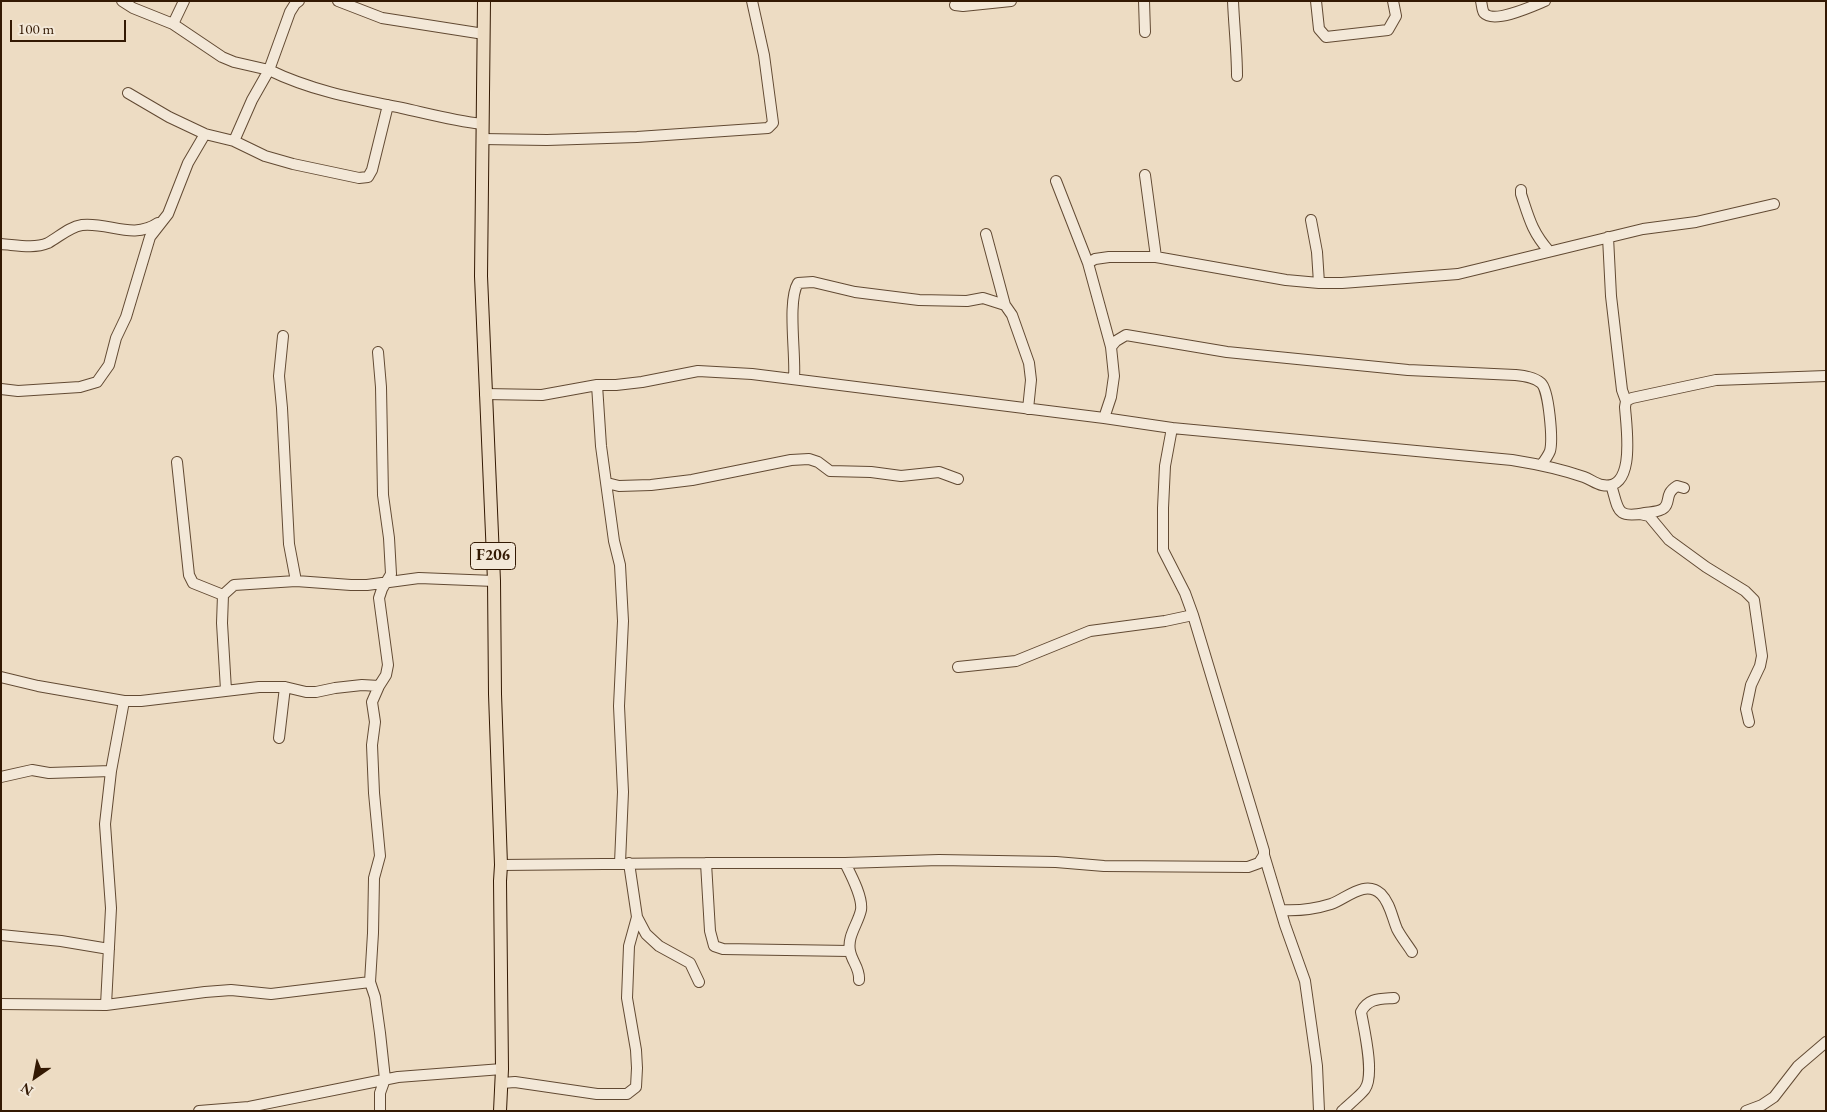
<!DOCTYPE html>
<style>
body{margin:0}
#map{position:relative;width:1827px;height:1112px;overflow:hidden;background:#eddcc3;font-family:"EB Garamond",serif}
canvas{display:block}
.frame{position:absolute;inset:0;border:2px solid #331903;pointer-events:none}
.north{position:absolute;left:10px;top:1052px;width:50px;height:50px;-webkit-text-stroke:4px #f3e8d8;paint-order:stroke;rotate:213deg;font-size:14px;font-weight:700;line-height:20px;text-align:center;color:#331903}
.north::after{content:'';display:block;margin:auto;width:18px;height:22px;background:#331903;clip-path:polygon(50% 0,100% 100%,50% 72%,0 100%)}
.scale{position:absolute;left:10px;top:20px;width:116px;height:22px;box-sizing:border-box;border:2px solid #331903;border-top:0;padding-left:6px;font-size:15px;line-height:18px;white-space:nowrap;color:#331903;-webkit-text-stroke:4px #f3e8d8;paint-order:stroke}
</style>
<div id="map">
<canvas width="1827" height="1112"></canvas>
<div class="frame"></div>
<div class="north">N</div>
<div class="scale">100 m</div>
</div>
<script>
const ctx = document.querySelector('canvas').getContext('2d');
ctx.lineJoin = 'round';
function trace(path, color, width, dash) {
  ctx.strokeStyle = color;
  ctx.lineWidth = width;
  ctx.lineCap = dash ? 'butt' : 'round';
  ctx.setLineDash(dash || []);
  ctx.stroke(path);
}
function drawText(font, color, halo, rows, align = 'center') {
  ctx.font = font + ' "EB Garamond",serif';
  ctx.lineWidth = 4;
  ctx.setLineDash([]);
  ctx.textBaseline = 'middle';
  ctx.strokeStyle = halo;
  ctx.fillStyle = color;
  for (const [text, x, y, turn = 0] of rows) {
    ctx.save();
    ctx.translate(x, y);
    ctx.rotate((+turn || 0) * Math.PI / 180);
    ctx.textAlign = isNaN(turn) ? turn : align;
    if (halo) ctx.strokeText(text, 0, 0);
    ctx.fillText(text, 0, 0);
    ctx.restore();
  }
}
const minor = new Path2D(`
 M122 1 133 8 173 24 222 57 234 62 269 70 290 12 295 4 299 1
 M338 1 382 18 484 34
 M1144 1 1145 32
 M1233 1C1234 26 1237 51 1237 76
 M1316 1 1319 29 1326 37 1388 30 1396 16 1393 1
 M1481 1C1482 5 1482 10 1484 13 1494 24 1533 6 1545 1
 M955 5 963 6 1011 1
 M173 24 184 1
 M128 93 169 117 205 134 234 141 265 156 293 164 359 178 368 177 372 170 388 105
 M482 139 547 140 637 137 768 128 773 123 764 55 752 1
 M234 141 252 100 269 70C312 91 357 99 402 108 429 114 455 121 482 124
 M1145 175 1156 257
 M1056 181 1088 263 1111 347 1114 376 1111 397 1104 418
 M1521 190V194C1529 218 1532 232 1549 251
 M1311 220 1317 252 1319 283
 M986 234 1005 305
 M1608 237 1611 296 1622 390 1626 401
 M1 244C16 245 34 249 48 243 59 237 69 227 82 225 109 222 133 240 158 223
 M1088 263 1095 259 1109 257H1156L1286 280 1319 283H1342L1458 274 1643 229 1696 222 1774 204
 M283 336 279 376 282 408 289 544 296 581
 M1111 347 1116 341 1126 335 1227 352 1408 370 1515 375C1524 376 1534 377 1541 383 1549 390 1553 440 1550 451 1548 456 1545 460 1542 464
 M378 352 381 387 383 495 389 538 391 574 382 589 379 598 388 665 386 675 379 686 372 702 375 722 372 745 374 793 380 856 374 878 373 933 370 982 375 997 380 1033 385 1079 380 1093V1111
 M794 378C796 355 787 301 798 283L813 282 855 292 919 300 967 301 983 298 1005 305 1012 315 1029 363 1031 380 1028 409
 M597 385 601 446 614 541 620 565 623 621 619 706 623 792 620 863
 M1 389 18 391 80 387 97 382 109 365 116 338 126 317 150 237 168 214 188 163 205 134
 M485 394 542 395 597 385H616L642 382 698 371 752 374 1104 418 1172 428 1512 460C1537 464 1561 469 1584 477 1590 479 1596 484 1602 485 1637 492 1626 425 1625 407L1626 401 1632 398 1716 380 1826 376
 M177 462 189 575 193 583 223 595
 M607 483 619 486 651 485 692 480 791 460 809 459 818 462 830 471 871 472 901 476 939 472 958 479
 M1611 485C1619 509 1615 519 1645 513 1651 512 1660 512 1664 508 1671 502 1664 494 1677 486L1684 488
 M1640 514 1649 516 1669 540 1706 567 1745 591 1754 600 1762 656 1760 666 1751 685 1746 709 1749 722
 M958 667 1016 661 1090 631 1165 621 1193 615 1185 593 1163 550V508L1165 466 1172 428
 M1 677 38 686 124 701H141L259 687H285L306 692H316L335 688 362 685 379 686
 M226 690 222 623 223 595 234 585 296 581 351 585H367L419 578 494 581
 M279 738 285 687
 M1 777 32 770 49 773 111 771
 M1264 855 1285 925 1305 981 1317 1066 1319 1111
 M629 863 637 917 646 934 659 946 690 963 699 982
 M706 863 710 931 714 946 723 949 849 951
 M845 863C851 875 863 897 861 910 858 924 847 936 850 951 852 962 860 968 859 980
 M501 865 706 863H845L939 860 1056 862 1104 866 1248 867 1259 863 1264 855V851L1193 615
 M1281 910C1297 911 1315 909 1331 904 1346 899 1365 879 1381 894 1390 903 1392 917 1397 929 1401 937 1407 944 1412 952
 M1 935 61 941 109 949
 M1 1004 106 1005 205 992 231 990 271 994 370 982
 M106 1005 111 908 105 824 111 771 124 701
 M502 1083 515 1082 597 1094H627L636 1087 637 1068 636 1050 627 998 629 946 637 917
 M199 1111 249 1107 398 1077 502 1069
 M1342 1111C1346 1107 1362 1094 1365 1089 1375 1075 1364 1029 1361 1012 1368 998 1380 999 1394 998
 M1746 1111 1762 1105 1774 1097 1798 1066 1826 1042`);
const major = new Path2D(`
 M484 1 481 276 494 581 495 694 501 865 500 881 502 1069 500 1111`);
const shields = [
 [493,556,45]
];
const shieldNames = [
 ["F206",493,556]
];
trace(minor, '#624a33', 12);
trace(major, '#331903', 14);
trace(minor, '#f3e8d8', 10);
trace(major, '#eddcc3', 12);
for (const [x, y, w] of shields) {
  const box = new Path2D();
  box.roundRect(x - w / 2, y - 13.5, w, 27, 4);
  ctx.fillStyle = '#f3e8d8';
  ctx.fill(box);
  trace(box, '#331903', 1);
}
drawText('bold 16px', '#331903', null, shieldNames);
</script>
